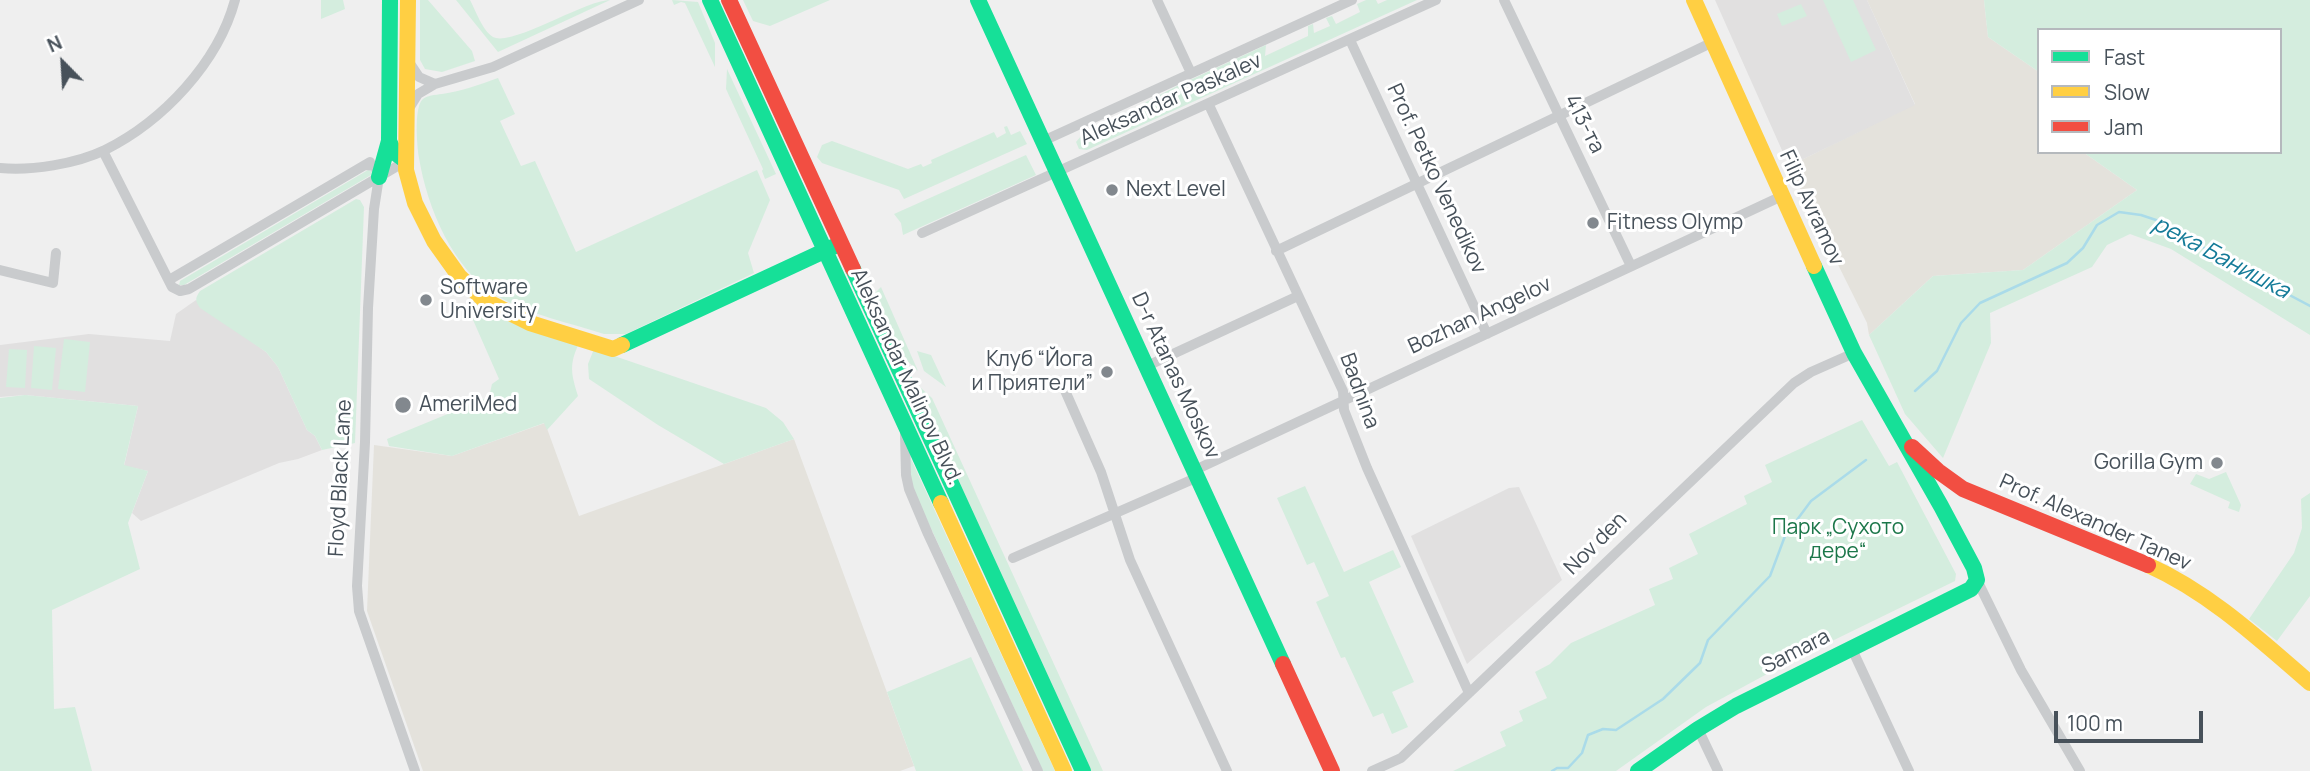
<!DOCTYPE html>
<meta charset="utf-8">
<style>
body{margin:0}
#map{position:relative;width:2310px;height:771px;overflow:hidden;background:#efefef;font-family:Manrope,sans-serif}
canvas{display:block}
.legend{position:absolute;left:2037px;top:28px;width:245px;height:126px;box-sizing:border-box;background:#fff;border:2px solid #b5b9bd;margin:0;padding:9px 12px;list-style:none;font-size:21px;color:#47515a}
.legend li{display:flex;align-items:center;gap:14px;height:35px}
.legend b{width:35px;border:2px solid #b5b9bd}
.north{position:absolute;left:28px;top:28px;width:70px;height:70px;-webkit-text-stroke:5px #fff;paint-order:stroke;rotate:336deg;font-size:19px;font-weight:700;line-height:28px;text-align:center;color:#47515a}
.north::after{content:'';display:block;margin:auto;width:24px;height:32px;background:#47515a;clip-path:polygon(50% 0,100% 100%,50% 72%,0 100%)}
.scale{position:absolute;left:2054px;top:711px;width:149px;height:32px;box-sizing:border-box;border:4px solid #47515a;border-top:0;padding-left:9px;font-size:21px;line-height:24px;white-space:nowrap;color:#47515a;-webkit-text-stroke:5px #fff;paint-order:stroke}
</style>
<div id="map">
<canvas width="2310" height="771"></canvas>
<ul class="legend">
<li><b style="height:9px;background:#16e098"></b>Fast</li>
<li><b style="height:9px;background:#ffcf43"></b>Slow</li>
<li><b style="height:9px;background:#f24e42"></b>Jam</li>
</ul>
<div class="north">N</div>
<div class="scale">100 m</div>
</div>
<script>
const ctx = document.querySelector('canvas').getContext('2d');
ctx.lineJoin = 'round';
function fill(path, color) {
  ctx.fillStyle = color;
  ctx.fill(path, 'evenodd');
}
function trace(path, color, width, dash) {
  ctx.strokeStyle = color;
  ctx.lineWidth = width;
  ctx.lineCap = dash ? 'butt' : 'round';
  ctx.setLineDash(dash || []);
  ctx.stroke(path);
}
function drawText(font, color, halo, rows, align = 'center') {
  ctx.font = font + ' Manrope,sans-serif';
  ctx.lineWidth = 6;
  ctx.setLineDash([]);
  ctx.textBaseline = 'middle';
  ctx.strokeStyle = halo;
  ctx.fillStyle = color;
  for (const [text, x, y, turn = 0] of rows) {
    ctx.save();
    ctx.translate(x, y);
    ctx.rotate((+turn || 0) * Math.PI / 180);
    ctx.textAlign = isNaN(turn) ? turn : align;
    if (halo) ctx.strokeText(text, 0, 0);
    ctx.fillText(text, 0, 0);
    ctx.restore();
  }
}
const commercial = new Path2D(`
 M1867 0H1984L1988 37 2039 72V152H2083L2137 190 2023 270 1933 276 1869 335 1867 323 1789 166 1915 104Z
 M545 423 579 516 794 439 914 766 900 771H423L367 611 374 445 452 456Z`);
const education = new Path2D(`
 M1715 0H1867L1915 105 1789 166Z
 M196 300 266 352 278 367 307 430 315 436 322 450 298 459 279 463 141 521 132 513 148 471 124 466 138 406 25 395 0 397V345L89 334 170 341 176 314Z
 M1519 487 1562 580 1467 664 1411 536 1509 488Z`);
const green = new Path2D(`
 M321 0H343L345 9 321 19Z
 M420 0H428L472 51 475 61 442 72 425 69 420 60Z
 M456 0H470C476 11 482 30 493 37 512 47 585 0 610 0L498 52Z
 M672 0 698 2 715 43V67L685 3 681 2 674 5Z
 M743 0H830L770 26 753 21Z
 M1366 0H1376L1378 4 1387 0H1417L1087 150 1079 149 1076 142 1081 136 1177 86 1266 45 1265 56 1308 36V26L1313 24 1314 33 1330 26 1326 18 1332 16 1336 24 1360 12 1357 4Z
 M1823 0H1853L1876 50 1851 62Z
 M1984 0H2310V335L2171 249 2130 234 2107 245 2092 267 1990 313 1991 343 1943 458 1905 414 1869 335 1933 276 2023 270 2137 190 2083 152H2280V30H2039V72L1988 37Z
 M1801 4 1807 16 1782 26 1777 14Z
 M727 69 776 174 765 179 762 171 763 169 726 89Z
 M498 78 515 114 500 121 521 166 535 161 576 252 757 170 770 200 748 253 754 273 626 334H604C570 323 531 315 499 297 453 271 427 207 419 158 417 146 414 109 422 100 427 95 435 95 442 94 462 91 479 85 498 78Z
 M1007 126 1011 135 1020 131 1027 144 904 199 899 190 822 163 817 157 822 145 832 141 908 169 921 164 923 167 932 163 931 160 994 132 997 138 1006 133 1004 127Z
 M1026 155 1036 175 903 235 901 223 894 214Z
 M368 170 372 171 371 175 184 285H179L180 281Z
 M356 199 360 200 364 207 355 443 322 450 315 436 307 430 278 367 266 352 200 308C195 301 195 298 200 291Z
 M881 287 918 371 901 355 874 294Z
 M471 301 504 320 579 343C569 365 571 373 578 396L547 430 544 423 452 456 389 446 387 439 489 397 492 384 499 379 466 304Z
 M64 339 90 342 85 392 58 389Z
 M34 346 56 348 52 390 31 388Z
 M9 349 27 350 25 388 6 387Z
 M594 349 766 408 783 422 794 439 724 464 658 425 589 379 588 364Z
 M917 351 931 355 946 387 924 371Z
 M910 378 932 398 1103 771H1090Z
 M25 395 138 406 124 465 148 471 128 523 140 569 52 610 54 709 75 707 92 771H0V398Z
 M1862 420 1889 466 1897 462 1956 574 1955 581 1791 661 1706 707 1616 771H1453L1506 746 1500 732 1523 721 1519 711 1547 698 1535 672 1550 664 1571 643 1655 605 1649 589 1673 579 1669 568 1698 554 1689 534 1747 504 1744 496 1772 482 1765 465Z
 M910 457 1055 771H1043L911 485Z
 M2226 472 2241 505 2239 512 2228 508 2230 502 2190 484 2196 474 2209 479Z
 M1305 486 1344 572 1393 550 1401 567 1369 582 1414 682 1392 692 1408 727 1392 734 1383 713 1373 717 1345 657 1341 658 1316 602 1329 596 1314 562 1307 565 1277 498Z
 M2310 493V596L2277 641 2249 619 2294 553 2302 528 2301 499Z
 M971 657 1023 771H916L887 692Z`);
const stream = new Path2D(`
 M1915 391 1937 371 1961 323 1980 303 2067 263 2083 248 2097 225 2119 212 2141 215 2159 221 2233 265 2310 306
 M1552 771 1557 768H1568L1582 753 1588 735 1603 729 1616 730 1663 699 1700 663 1708 640 1770 576 1785 536 1811 501 1866 460`);
const street = new Path2D(`
 M1157 0 1191 73
 M1504 0 1631 266
 M1350 40 1487 334
 M409 62 419 77 435 84
 M1209 105 1343 391 1344 410 1367 468 1469 693
 M410 107 418 94 435 84 493 67 639 0
 M1043 141 1352 0
 M103 151 172 287 180 291 189 289 406 161
 M366 165 375 166 379 177 374 209 368 308 365 442 357 586 359 611 415 771
 M0 168C31 171 76 164 105 150 163 121 218 63 235 0
 M922 233 1436 0
 M1276 251 1713 42
 M0 270 53 283 56 253
 M169 280 370 162
 M1147 366 1298 296
 M1063 386 1101 472 1130 560 1227 771
 M905 433 906 475 909 489 928 534 1038 771
 M1195 470 1782 196
 M1013 558 1198 477
 M1977 580 2021 670 2080 771
 M1851 647 1909 771
 M1698 729 1718 771
 M1372 771 1401 758 1794 383 1811 372 1854 353`);
const fast = new Path2D(`
 M390 0 389 141 394 152 406 161
 M710 0 941 503
 M978 0 1283 664
 M379 177 389 141
 M853 269 1083 771
 M622 345 835 246
 M1638 771 1698 729 1736 706 1971 589 1977 580 1974 568 1941 506 1854 353 1814 266`);
const slow = new Path2D(`
 M408 0 406 170 415 203 434 241 459 276 484 300 530 323 613 349 622 345
 M1694 0 1814 266
 M941 503 1064 771
 M2148 565C2210 593 2259 639 2310 683`);
const jam = new Path2D(`
 M729 0 853 269
 M1912 447 1938 471 1963 489 2148 565
 M1283 664 1332 771`);
const markers = [
 [1112,190,7,"#82888e"],
 [1593,223,7,"#82888e"],
 [426,300,7,"#82888e"],
 [1107,372,7,"#82888e"],
 [403,405,9,"#82888e"],
 [2217,463,7,"#82888e"]
];
const streetNames = [
 ["Aleksandar Paskalev",1171,100,-24],
 ["413-та",1584,124,63],
 ["Prof. Petko Venedikov",1436,179,65],
 ["Filip Avramov",1811,208,65],
 ["Bozhan Angelov",1480,316,-25],
 ["D-r Atanas Moskov",1175,376,65],
 ["Aleksandar Malinov Blvd.",906,377,65],
 ["Badnina",1359,391,70],
 ["Floyd Black Lane",341,478,-87],
 ["Prof. Alexander Tanev",2095,523,24],
 ["Nov den",1596,544,-45],
 ["Samara",1796,652,-27]
];
const poiNames = [
 ["Next Level",1126,190],
 ["Fitness Olymp",1607,223],
 ["Software",440,288],
 ["University",440,312],
 ["Клуб “Йога",1093,360,"right"],
 ["и Приятели”",1093,384,"right"],
 ["AmeriMed",419,405],
 ["Gorilla Gym",2203,463,"right"]
];
const parkNames = [
 ["Парк „Сухото",1838,528],
 ["дере“",1838,552]
];
const waterNames = [
 ["река Банишка",2221,258,28]
];
fill(commercial, '#e4e2dc');
fill(education, '#e1e0e0');
fill(green, '#d4edde');
trace(stream, '#aadbe9', 2.5);
trace(street, '#c9cbcd', 10);
trace(fast, '#16e098', 16);
trace(slow, '#ffcf43', 16);
trace(jam, '#f24e42', 16);
for (const [x, y, r, color] of markers) {
  const dot = new Path2D();
  dot.arc(x, y, r, 0, 2 * Math.PI);
  ctx.fillStyle = color;
  ctx.fill(dot);
  trace(dot, '#fff', 2.5);
}
drawText('21px', '#47515a', '#fff', streetNames);
drawText('21px', '#47515a', '#fff', poiNames, 'left');
drawText('21px', '#1c774a', '#fff', parkNames);
drawText('italic 23px', '#147b98', '#fff', waterNames);
</script>
